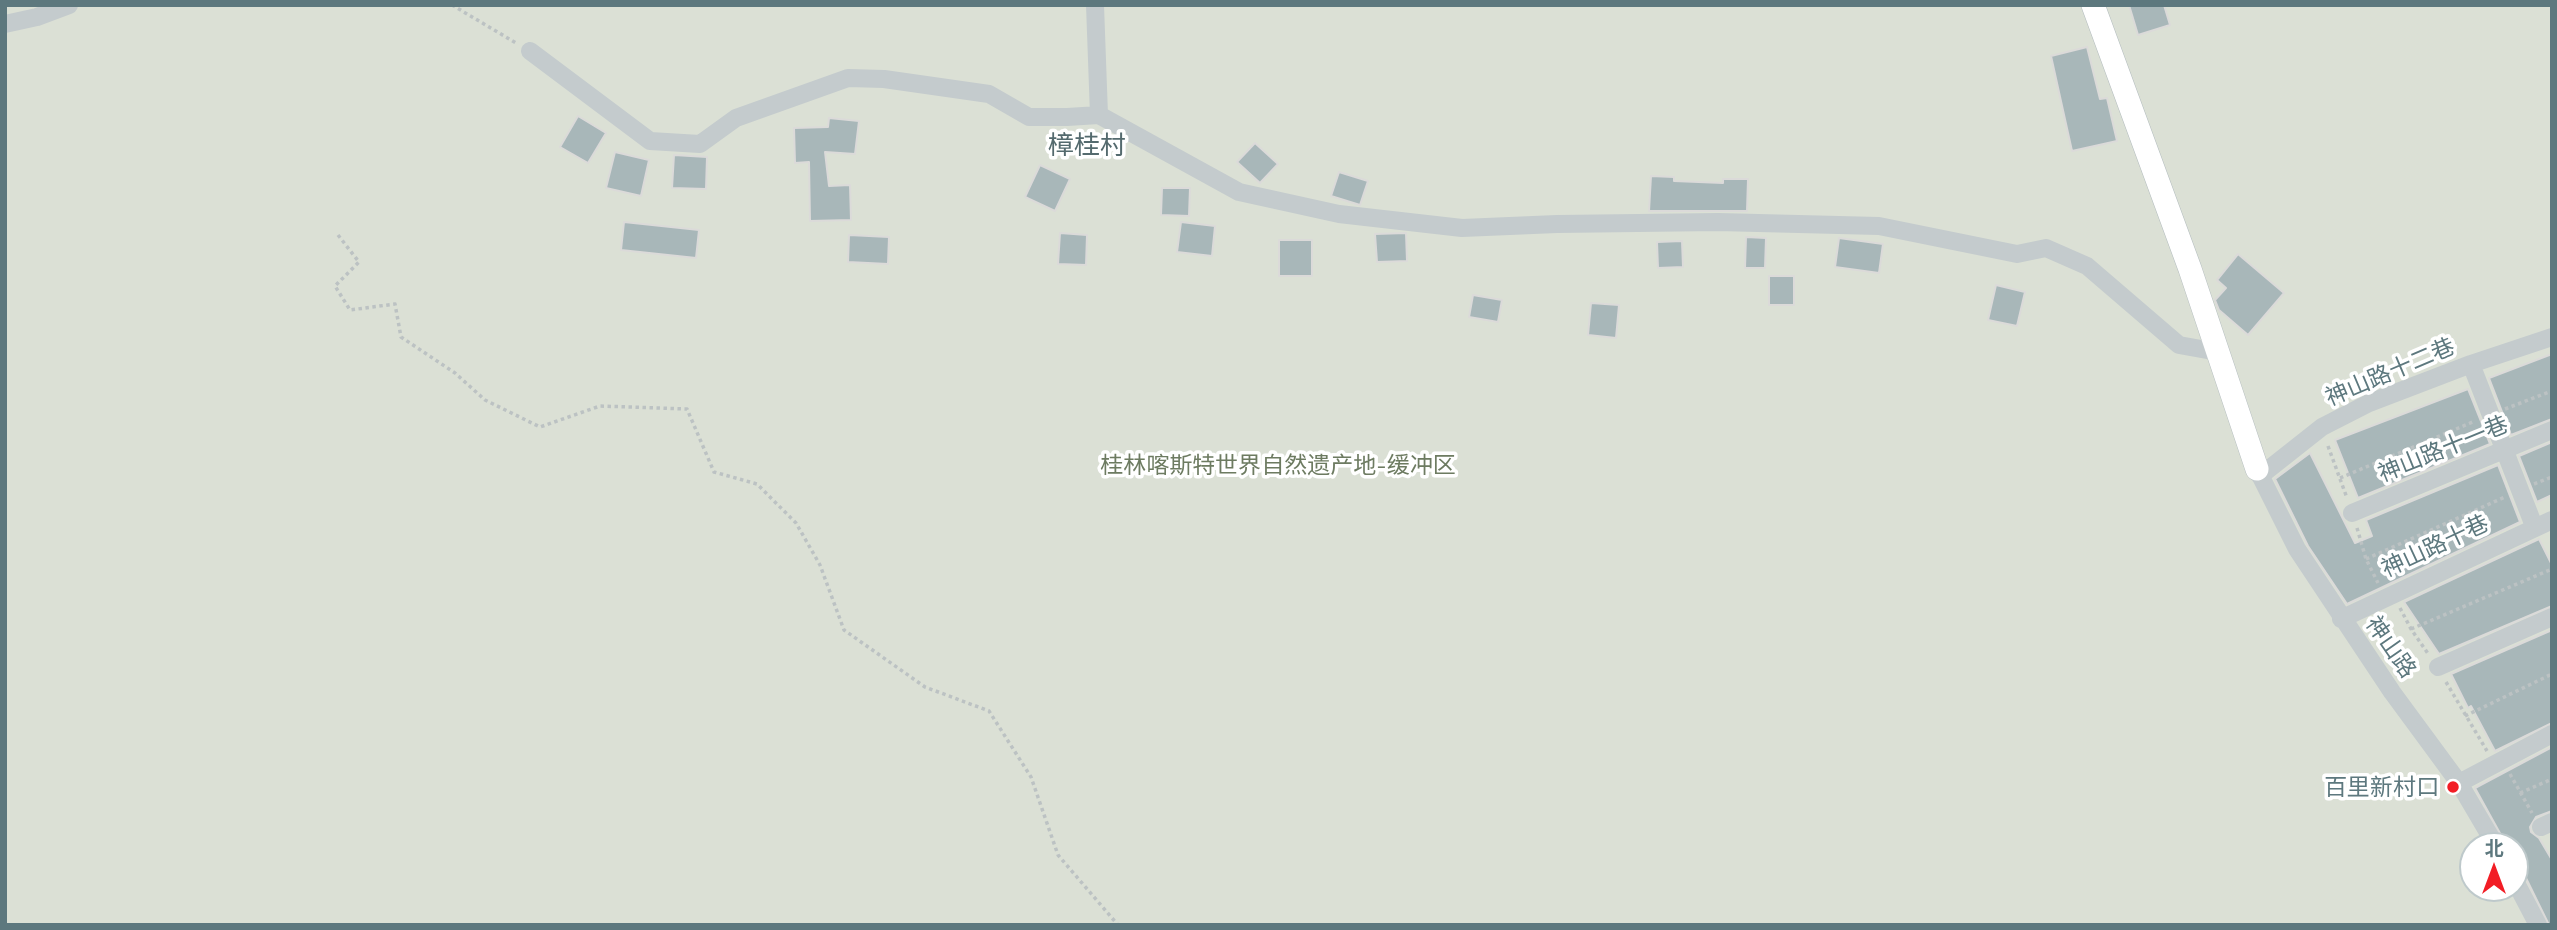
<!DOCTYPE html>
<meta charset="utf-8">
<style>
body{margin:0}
#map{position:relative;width:2557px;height:930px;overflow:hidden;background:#f9f8f6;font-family:"Exo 2","Noto Sans SC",sans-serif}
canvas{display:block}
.frame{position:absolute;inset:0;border:7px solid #5d787e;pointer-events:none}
.north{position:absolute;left:2459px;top:832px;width:70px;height:70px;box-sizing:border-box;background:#fff;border:2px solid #bec9cb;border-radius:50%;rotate:0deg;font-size:19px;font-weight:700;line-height:28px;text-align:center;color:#5d787e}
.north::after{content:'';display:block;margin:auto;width:24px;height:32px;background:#f21d25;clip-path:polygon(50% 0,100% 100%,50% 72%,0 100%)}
</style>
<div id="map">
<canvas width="2557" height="930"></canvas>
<div class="frame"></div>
<div class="north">北</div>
</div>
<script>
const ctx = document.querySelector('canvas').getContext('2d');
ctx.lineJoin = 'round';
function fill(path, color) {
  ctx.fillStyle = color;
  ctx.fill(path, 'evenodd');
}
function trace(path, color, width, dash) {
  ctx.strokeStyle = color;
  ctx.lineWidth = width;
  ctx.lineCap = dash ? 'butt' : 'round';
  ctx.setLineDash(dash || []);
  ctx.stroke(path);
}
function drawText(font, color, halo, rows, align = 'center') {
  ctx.font = font + ' "Exo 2","Noto Sans SC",sans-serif';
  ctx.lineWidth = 7;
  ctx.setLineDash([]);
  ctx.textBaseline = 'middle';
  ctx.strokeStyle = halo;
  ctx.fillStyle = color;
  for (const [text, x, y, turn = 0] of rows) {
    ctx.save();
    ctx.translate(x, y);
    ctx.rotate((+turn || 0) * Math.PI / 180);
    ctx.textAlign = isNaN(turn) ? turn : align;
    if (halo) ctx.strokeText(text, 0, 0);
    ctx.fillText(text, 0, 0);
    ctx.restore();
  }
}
const green = new Path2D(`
 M5 5H2552V925H5ZM2473 846H2515V888H2473Z`);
const building = new Path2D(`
 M2129 5H2164L2170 25 2138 35Z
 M2087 47 2100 99 2107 98 2117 141 2072 151 2051 56Z
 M578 116 606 133 588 163 560 147Z
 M829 118 859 121 855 154 825 152 829 186 850 185 851 220 810 221 809 162 795 163 794 128 828 127Z
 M1255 143 1278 164 1260 183 1237 162Z
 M615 152 649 160 641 196 606 188Z
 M674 155 707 157 706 189 672 188Z
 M1040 165 1070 179 1055 211 1025 197Z
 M1339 172 1368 181 1360 205 1331 196Z
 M1651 176 1674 177V181L1723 183V179H1748L1747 211H1649Z
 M1162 188H1190L1189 216 1161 215Z
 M624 222 699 230 696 258 621 250Z
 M1181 222 1215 226 1212 256 1177 252Z
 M1060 233 1087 235 1086 265 1058 264Z
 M1406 233 1407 261 1377 262 1375 234Z
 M849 235 889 237 888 264 848 262Z
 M1746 237 1766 238 1765 268H1745Z
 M1839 238 1883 244 1879 273 1835 267Z
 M1279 240H1312V276H1279Z
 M1682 241 1683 267 1658 268 1657 242Z
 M2238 254 2284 293 2248 335 2219 310 2215 300 2226 288 2217 280Z
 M1769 276H1794V305H1769Z
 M1996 285 2025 292 2017 326 1988 320Z
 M1473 295 1502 300 1498 322 1469 317Z
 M1591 303 1619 305 1616 338 1588 335Z
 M2552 354V419L2511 435 2489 378Z
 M2468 389 2490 444 2358 498 2335 440Z
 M2552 442V495L2537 502 2519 456Z
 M2310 453 2355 543 2372 536 2366 520 2498 465 2520 522 2347 604 2308 546 2275 479Z
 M2539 539 2552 565V606L2439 654 2404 602Z
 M2552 630V723L2495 751 2471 706 2468 708 2451 674Z
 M2552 747V811L2536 817 2530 827 2531 832 2539 838 2552 860V925H2549L2525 876 2515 870V846H2507L2475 788Z`);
const path = new Path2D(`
 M452 5 516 43
 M338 235 359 262 335 286 350 310 395 304 401 337 455 373 485 400 540 427 600 406 687 409 714 472 757 484 796 523 820 565 844 630 925 687 989 711 1031 777 1058 855 1118 925
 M2505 409 2552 391
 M2328 446 2347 498
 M2340 478 2475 421
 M2534 484 2552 477
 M2357 528 2366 559 2378 583
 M2366 559 2505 497
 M2400 608 2411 629 2429 655
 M2411 629 2552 569
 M2446 682 2487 751
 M2465 716 2552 674
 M2510 774 2532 813
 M2520 793 2552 779`);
const minor = new Path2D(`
 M1095 5 1099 115 1239 192 1339 214 1462 228 1557 224 1718 222 1879 226 2017 254 2046 248 2087 266 2179 345 2218 352
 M5 24 37 17 69 5
 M530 51 650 141 700 144 736 118 848 78 884 79 989 94 1029 117H1067L1099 115
 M2471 364 2534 526
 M2257 469 2297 549 2392 692 2459 783 2496 846
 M2260 476 2322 427 2369 403 2471 364 2552 337
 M2352 513 2552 430
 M2341 619 2552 520
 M2438 667 2552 617
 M2459 783 2552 734
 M2541 827 2552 822
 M2515 881 2538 925`);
const major = new Path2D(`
 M2093 5 2190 269 2257 469`);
const markers = [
 [2453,787,7,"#f21d25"]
];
const streetNames = [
 ["神山路十二巷",2390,372,-23],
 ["神山路十一巷",2443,449,-22],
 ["神山路十巷",2435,546,-25],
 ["神山路",2391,647,55]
];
const parkNames = [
 ["桂林喀斯特世界自然遗产地-缓冲区",1278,465]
];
const poiNames = [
 ["百里新村口",2439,787]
];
const quarterNames = [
 ["樟桂村",1087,145]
];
fill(green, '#dbe0d5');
fill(building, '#a8b7b9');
trace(building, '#dbdad9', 2);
trace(major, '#b3bcbe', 24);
trace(path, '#bcc2c3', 3.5, [3.5, 3.5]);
trace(minor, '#c4cbcd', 18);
trace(major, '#fff', 23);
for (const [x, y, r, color] of markers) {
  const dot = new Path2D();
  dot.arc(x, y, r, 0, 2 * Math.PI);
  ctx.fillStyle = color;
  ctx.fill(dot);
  trace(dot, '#fff', 2.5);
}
drawText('23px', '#5d787e', '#fff', streetNames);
drawText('23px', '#6d7b61', '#fff', parkNames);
drawText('23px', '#5d787e', '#fff', poiNames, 'right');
drawText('26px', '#546a6e', '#fff', quarterNames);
</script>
